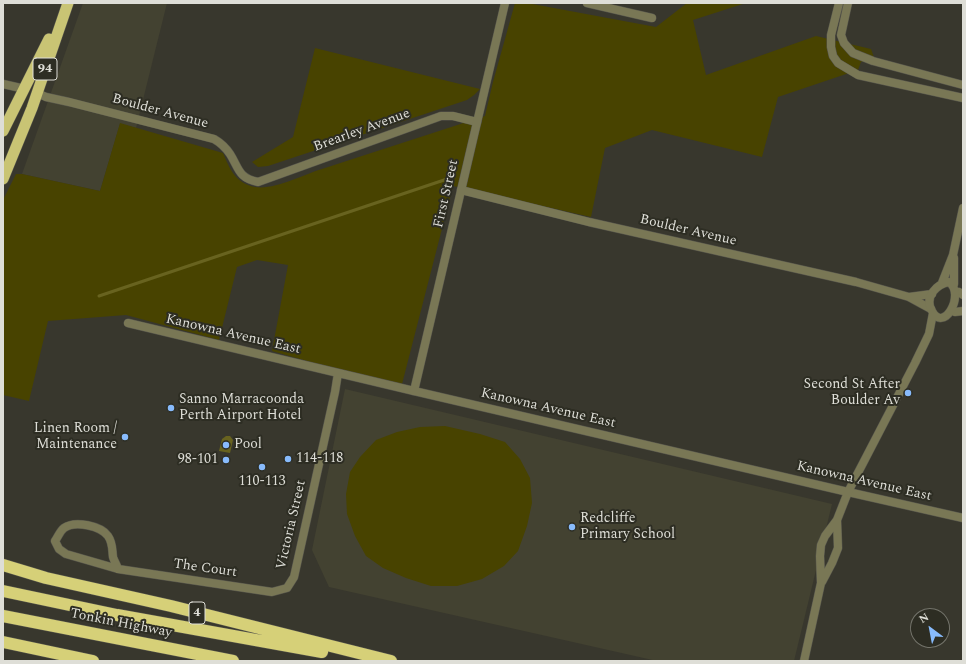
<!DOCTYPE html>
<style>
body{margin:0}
#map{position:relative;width:966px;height:664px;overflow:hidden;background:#38372d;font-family:Spectral,serif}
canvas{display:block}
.frame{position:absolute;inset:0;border:4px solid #deded7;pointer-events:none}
.north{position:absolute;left:910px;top:608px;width:40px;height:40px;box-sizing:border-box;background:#2d2d23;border:1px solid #74746b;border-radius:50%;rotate:328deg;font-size:11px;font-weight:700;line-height:16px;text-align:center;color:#deded7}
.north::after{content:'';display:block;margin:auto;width:14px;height:18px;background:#88bbfc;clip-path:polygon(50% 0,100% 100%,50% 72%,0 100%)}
</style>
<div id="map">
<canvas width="966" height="664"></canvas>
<div class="frame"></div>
<div class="north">N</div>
</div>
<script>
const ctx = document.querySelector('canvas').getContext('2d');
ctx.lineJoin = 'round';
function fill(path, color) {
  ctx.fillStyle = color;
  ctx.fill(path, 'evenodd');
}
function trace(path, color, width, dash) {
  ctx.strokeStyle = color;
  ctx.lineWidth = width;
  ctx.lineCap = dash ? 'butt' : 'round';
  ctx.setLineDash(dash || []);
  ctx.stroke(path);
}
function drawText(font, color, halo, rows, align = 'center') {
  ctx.font = font + ' Spectral,serif';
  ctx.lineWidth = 4;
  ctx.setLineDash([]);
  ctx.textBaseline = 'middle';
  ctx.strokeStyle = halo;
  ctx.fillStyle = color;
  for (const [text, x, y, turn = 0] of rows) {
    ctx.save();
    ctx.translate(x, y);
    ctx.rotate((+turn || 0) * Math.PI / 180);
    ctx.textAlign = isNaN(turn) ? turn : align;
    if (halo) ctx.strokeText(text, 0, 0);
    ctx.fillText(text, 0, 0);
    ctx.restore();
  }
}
const built = new Path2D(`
 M83 3H167L136 128 120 124 100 191 22 174Z
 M345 389 832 504 794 661H657L329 587 312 550Z`);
const green = new Path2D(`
 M515 3H527L656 27 687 3H746L693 20 706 75 816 36 871 49 875 60 861 62 858 70 778 97 762 157 652 130 605 148 591 217 453 186 401 388 272 351 288 265 257 260 237 267 219 340 126 315 48 321 29 401 3 395V200L16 174H22L100 191 120 123 223 153C230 169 235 183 255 187 275 190 302 175 322 169 376 151 431 134 485 116L493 82Z
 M315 48 480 89 474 95 467 100 268 166 258 167 252 162 293 137Z
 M445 426 480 434 505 442 520 459 530 478 532 503 527 526 518 551 504 566 482 579 457 586H431L406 578 383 568 366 556 355 536 347 514 346 494 350 472 360 457 376 440 397 432 420 427Z`);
const water = new Path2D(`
 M226 436H230L233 440 230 453 219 451 222 439Z`);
const stream = new Path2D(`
 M99 296 453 177`);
const minor = new Path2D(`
 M587 3 652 18
 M3 84 25 89
 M37 93 46 97 69 102 214 139C221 143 226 148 230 154 239 168 238 178 258 182L441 116H453L477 122
 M461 190 589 222 856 282 909 297 931 309
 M959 292 963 295
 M909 297 932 294
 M955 312 963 311
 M128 323 414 391
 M848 492 963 518
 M118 569C117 565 114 561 113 557 112 550 113 543 108 536 101 526 75 520 64 528 60 531 58 537 55 541L59 549 66 554 118 569 272 592 287 588 294 577 335 392 338 373`);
const tertiary = new Path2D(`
 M505 3 414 391 848 492
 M839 3 831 35V47L833 56 838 63 858 75 963 98
 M848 3 841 35 844 43 853 53 873 61 963 85
 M954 258V284
 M949 282C966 294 943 336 931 309 925 296 937 284 949 282Z
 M942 283 953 255 963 208
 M822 582 832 563 838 548 837 520
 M804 661 821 583 820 556 821 545 825 536 837 520 848 492 915 363 929 334 933 313`);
const trunk = new Path2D(`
 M3 131 49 39
 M3 179 32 108 68 3`);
const motorway = new Path2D(`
 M3 565 46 578 171 606 391 661
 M3 591 117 615 322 652
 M3 616 233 661
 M3 642 93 661`);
const markers = [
 [908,393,4,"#88bbfc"],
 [171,408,4,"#88bbfc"],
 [125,437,4,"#88bbfc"],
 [226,445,4,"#88bbfc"],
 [288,459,4,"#88bbfc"],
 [226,460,4,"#88bbfc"],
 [262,467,4,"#88bbfc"],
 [572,527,4,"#88bbfc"]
];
const shields = [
 [45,69,24],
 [197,613,16]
];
const shieldNames = [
 ["94",45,69],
 ["4",197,613]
];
const streetNames = [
 ["Boulder Avenue",160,112,15],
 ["Brearley Avenue",362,131,-20],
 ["First Street",447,194,-77],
 ["Boulder Avenue",688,231,13],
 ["Kanowna Avenue East",233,335,13],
 ["Kanowna Avenue East",548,409,13],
 ["Kanowna Avenue East",864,482,13],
 ["Victoria Street",292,525,-77],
 ["The Court",205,569,8],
 ["Tonkin Highway",121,624,11]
];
const poiNames = [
 ["Second St After",900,385,"right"],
 ["Boulder Av",900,401,"right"],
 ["Sanno Marracoonda",179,400],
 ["Perth Airport Hotel",179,416],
 ["Linen Room /",117,429,"right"],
 ["Maintenance",117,445,"right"],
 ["Pool",234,445],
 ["114-118",296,459],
 ["98-101",218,460,"right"],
 ["110-113",262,482,"center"],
 ["Redcliffe",580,519],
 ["Primary School",580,535]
];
fill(built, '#434231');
fill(green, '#484300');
fill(water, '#68631f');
trace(stream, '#68631f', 3);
trace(minor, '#56554c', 9);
trace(tertiary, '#56554c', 9);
trace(trunk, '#56554c', 12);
trace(motorway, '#56554c', 13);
trace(minor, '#797755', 8);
trace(tertiary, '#797755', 8);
trace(trunk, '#c9c474', 11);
trace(motorway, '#d6d078', 12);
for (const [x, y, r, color] of markers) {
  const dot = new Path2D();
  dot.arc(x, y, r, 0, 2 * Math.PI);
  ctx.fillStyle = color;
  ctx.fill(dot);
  trace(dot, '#2d2d23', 1.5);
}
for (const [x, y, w] of shields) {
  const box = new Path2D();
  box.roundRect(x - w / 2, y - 11, w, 22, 3);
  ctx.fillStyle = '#2d2d23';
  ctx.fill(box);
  trace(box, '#deded7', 1);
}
drawText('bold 13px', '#deded7', null, shieldNames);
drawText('14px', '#deded7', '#2d2d23', streetNames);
drawText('14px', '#deded7', '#2d2d23', poiNames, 'left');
</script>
